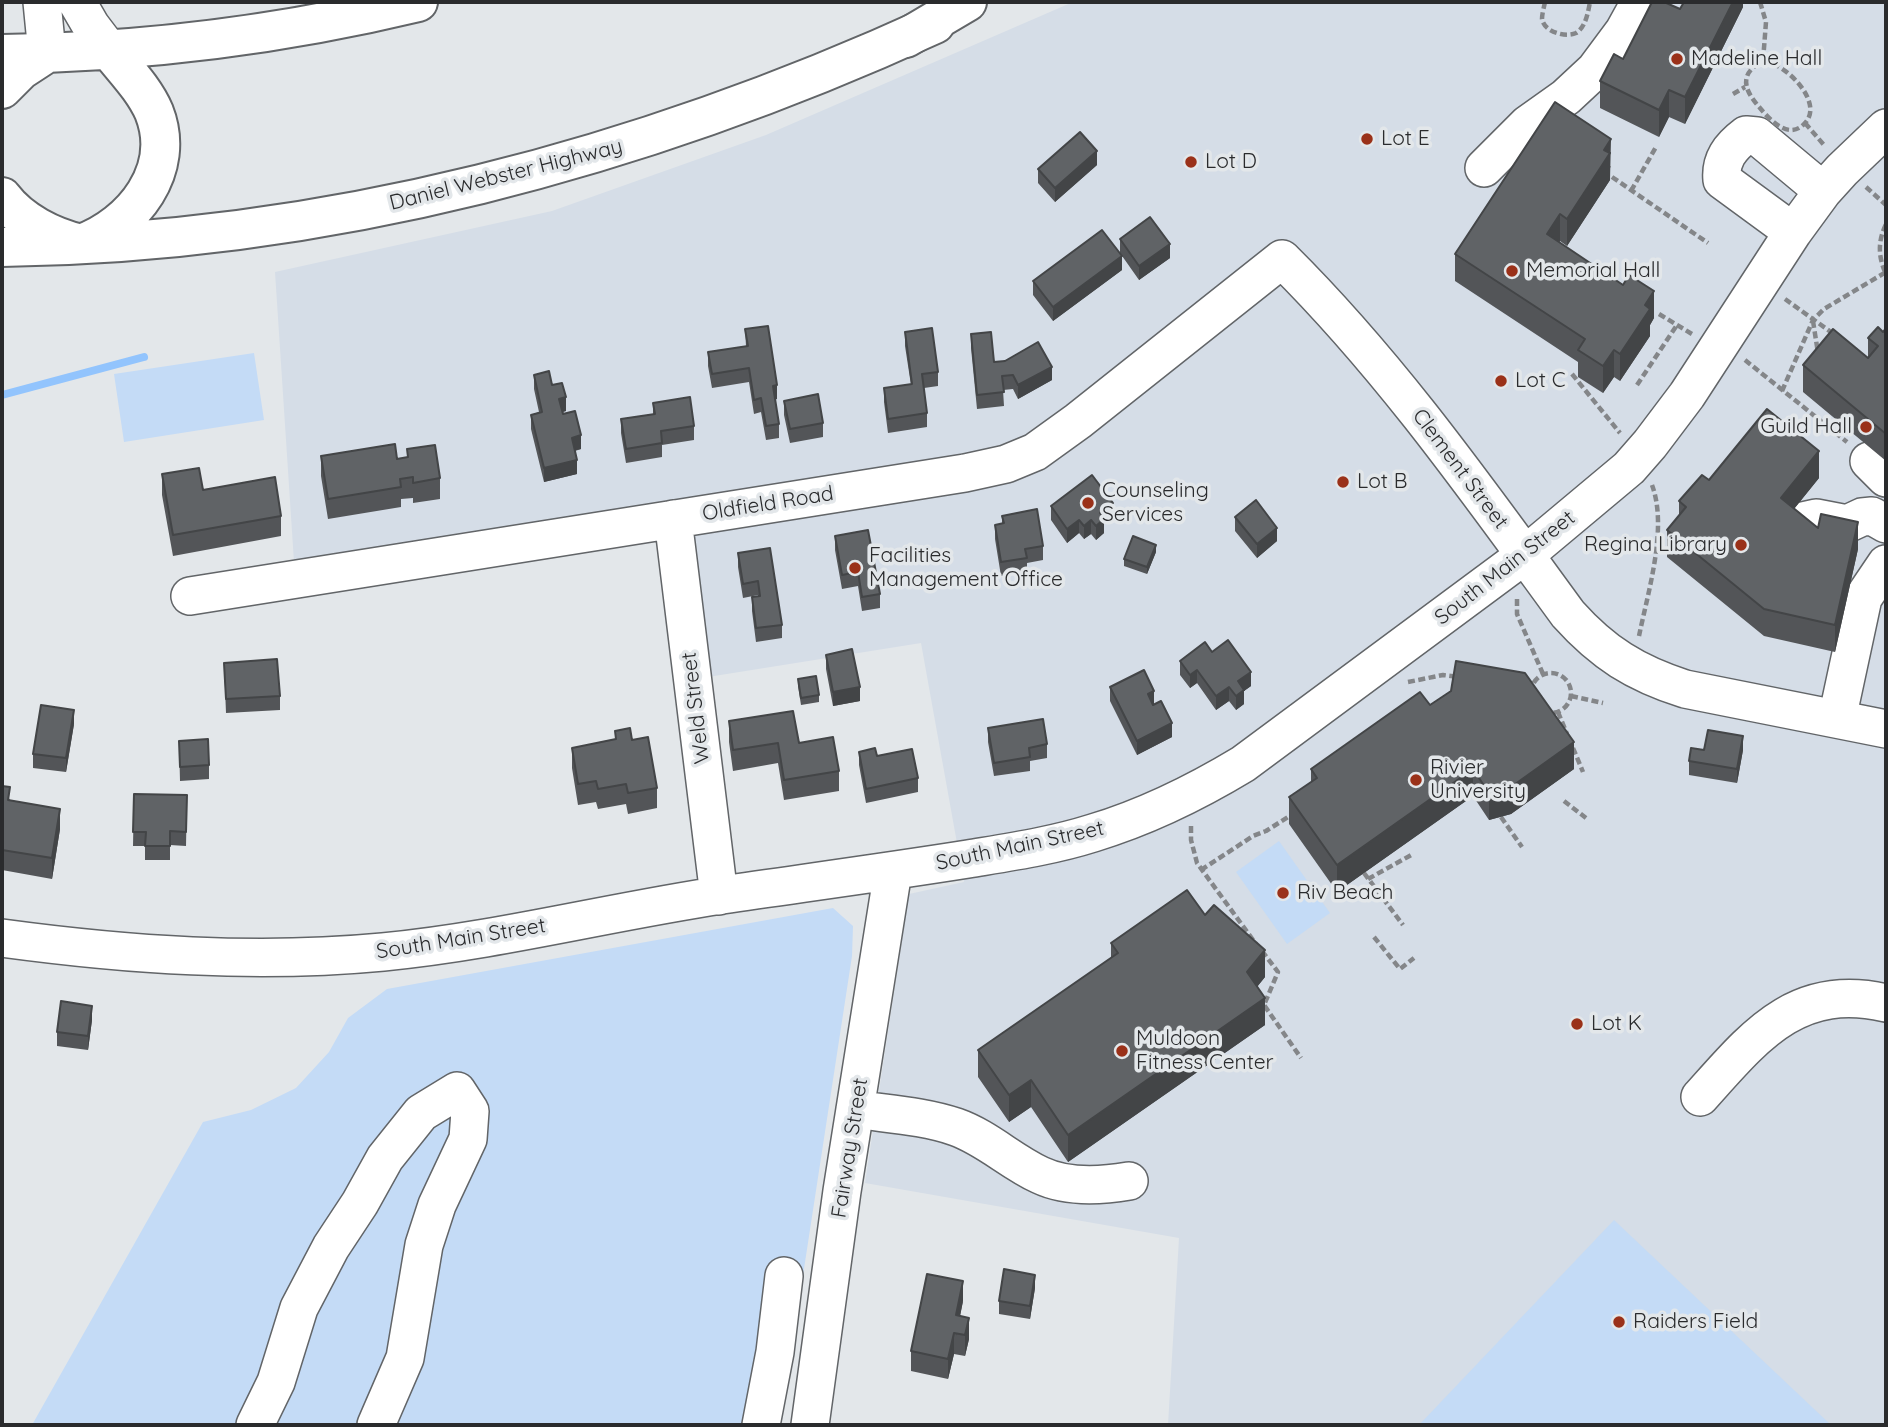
<!DOCTYPE html>
<style>
body{margin:0}
#map{position:relative;width:1888px;height:1427px;overflow:hidden;background:#e3e7ea;font-family:Quicksand,sans-serif}
canvas{display:block}
.frame{position:absolute;inset:0;border:4px solid #2a2b2d;pointer-events:none}
</style>
<div id="map">
<canvas width="1888" height="1427"></canvas>
<div class="frame"></div>
</div>
<script>
const ctx = document.querySelector('canvas').getContext('2d');
ctx.lineJoin = 'round';
function fill(path, color) {
  ctx.fillStyle = color;
  ctx.fill(path, 'evenodd');
}
function trace(path, color, width, dash) {
  ctx.strokeStyle = color;
  ctx.lineWidth = width;
  ctx.lineCap = dash ? 'butt' : 'round';
  ctx.setLineDash(dash || []);
  ctx.stroke(path);
}
function drawText(font, color, halo, rows, align = 'center') {
  ctx.font = font + ' Quicksand,sans-serif';
  ctx.lineWidth = 7;
  ctx.setLineDash([]);
  ctx.textBaseline = 'middle';
  ctx.strokeStyle = halo;
  ctx.fillStyle = color;
  for (const [text, x, y, turn = 0] of rows) {
    ctx.save();
    ctx.translate(x, y);
    ctx.rotate((+turn || 0) * Math.PI / 180);
    ctx.textAlign = isNaN(turn) ? turn : align;
    if (halo) ctx.strokeText(text, 0, 0);
    ctx.fillText(text, 0, 0);
    ctx.restore();
  }
}
const built = new Path2D(`
 M1073 2H1886V1425H1168L1179 1238 865 1183 909 894 964 882 921 643 708 677 682 498 294 562 275 272 552 211 766 135Z`);
const green = new Path2D(`
 M254 353 264 420 124 442 114 374Z
 M1279 841 1330 913 1287 944 1236 872Z
 M833 908 853 926 852 956 780 1425H32L203 1122 251 1110 296 1088 329 1052 348 1018 387 989Z
 M1614 1220 1831 1425H1419Z`);
const stream = new Path2D(`
 M2 395 144 357`);
const path = new Path2D(`
 M1545 2C1544 7 1542 14 1542 19 1544 32 1566 38 1576 33 1586 27 1588 12 1590 2
 M1760 2 1766 22 1763 61
 M1736 56 1752 69
 M1763 61C1784 62 1825 102 1805 123 1789 141 1770 120 1760 108 1744 90 1738 74 1763 61Z
 M1733 94 1745 87
 M1805 123 1824 145
 M1612 177 1708 243
 M1866 187 1886 205
 M1631 191 1656 147
 M1885 272C1878 255 1878 241 1886 224
 M1785 299 1835 335
 M1659 314 1692 334
 M1813 321 1818 353
 M1745 360 1847 442
 M1572 374 1620 433
 M1637 385 1677 325
 M1782 391 1813 320 1824 309 1886 272
 M1517 599V614L1543 674
 M1639 636C1648 592 1668 528 1652 485
 M1531 693a20 20 0 1 1 40 0a20 20 0 1 1-40 0Z
 M1408 682 1443 675 1458 677
 M1571 696 1603 703
 M1558 712 1567 734
 M1573 748 1583 772
 M1564 801 1586 818
 M1501 817 1522 847
 M1191 826V840L1197 863 1256 944
 M1201 870 1253 836 1266 831 1288 817
 M1364 873 1403 925
 M1368 879 1413 854
 M1374 937 1400 969 1414 958
 M1262 951 1278 972 1264 1005 1301 1058`);
const minor = new Path2D(`
 M42 2 47 53
 M77 2 91 26 110 51
 M1484 168 1528 124 1566 97 1595 70 1624 31 1640 2
 M1793 232 1722 180C1720 160 1730 147 1746 135L1757 136 1823 191
 M1869 461 1886 478
 M673 519 719 896
 M1798 522 1816 518 1847 524 1862 517 1872 516 1886 524
 M190 596 965 473 1006 464 1035 452 1078 421 1282 259C1390 366 1478 491 1568 614 1603 653 1635 673 1685 689L1886 729
 M1837 719 1863 598 1886 564
 M2 938C128 955 256 964 383 952 497 941 609 912 722 895 804 883 886 872 968 859 1010 852 1052 846 1093 833 1146 817 1195 793 1243 764L1525 555 1629 468 1650 444 1687 395 1793 232 1823 191 1842 170 1886 128
 M1700 1097C1754 1037 1796 982 1886 1003
 M855 1109C888 1114 924 1116 956 1127 987 1138 1010 1161 1040 1175 1067 1188 1100 1186 1129 1181
 M255 1425 276 1382 299 1308 331 1247 360 1203 385 1158 421 1113 457 1091 470 1111 468 1139 437 1205 424 1245 405 1358 376 1425
 M761 1425 775 1352 784 1276
 M810 1425 842 1191 893 871`);
const major = new Path2D(`
 M2 54C143 52 281 35 418 2
 M2 89 21 70 47 53
 M2 197C21 222 52 237 81 244 133 225 177 170 154 112 144 89 125 70 110 51
 M2 247C326 243 642 158 935 24`);
const highway = new Path2D(`
 M906 38 967 2`);
const wall = new Path2D(`
 M1743 2V7L1685 124 1669 117 1659 137 1600 108V81L1623 59 1680 9Z
 M1097 165 1055 202 1038 183V169Z
 M1611 166 1610 168V180L1567 246 1560 241 1559 242 1654 318 1650 325V336L1620 381 1614 377 1603 393 1578 377V362L1455 281V254Z
 M1120 239 1170 258 1139 280 1120 253Z
 M1122 270 1053 321 1033 295V281Z
 M1886 328V461L1803 392V365L1868 358V338L1883 332Z
 M745 329 777 399H775L779 424V438L766 440 761 412 754 414 749 382 712 388 708 366V352L746 346Z
 M905 332 938 372V386L924 388 927 413V427L888 433 884 402V388L911 385 905 346Z
 M971 334 994 362 1052 380 1018 399 1013 389 1003 390 1004 406 977 409 971 348Z
 M534 375 552 385 566 411 562 412 581 449 575 451 577 474 544 482 531 429V415L539 412 534 389Z
 M784 401 823 423V437L790 443 784 415Z
 M653 403 694 426V440L662 445V457L626 463 621 433V419L653 414Z
 M407 449 440 478V499L413 503V498L401 499V507L328 519 321 476V456L397 459 407 458Z
 M162 474 203 490 281 516V536L173 556 162 495Z
 M1819 478 1794 509 1818 528 1858 549 1835 652 1764 636 1667 557V530L1679 515V501L1709 480Z
 M1051 506 1113 517 1104 523V533L1096 540 1091 534 1084 539 1079 533 1067 543 1051 520Z
 M1002 516 1043 546V560L1027 563V572L1001 576 995 539V525L1002 524Z
 M1235 517 1277 541 1257 558 1235 531Z
 M835 536 880 594V608L862 611 858 586 842 589 835 550Z
 M770 548 782 625V638L756 642 752 611V597L758 596V595L743 598 738 567V553Z
 M1156 552 1147 574 1124 566V559Z
 M1212 652 1251 686 1244 691V704L1236 710 1229 701 1216 710 1197 683 1190 688 1180 675V661Z
 M826 655 860 701 833 706 826 669Z
 M224 663 280 696V710L226 713Z
 M798 679 819 695V702L801 705 798 686Z
 M1110 687 1154 705 1172 737 1137 755 1110 701Z
 M1430 705 1574 769 1511 814 1489 820 1473 796 1337 892 1289 824V797L1311 782V769Z
 M729 721 799 743 839 771V791L784 800 778 763 733 771 729 742Z
 M74 724 66 772 33 768V754Z
 M988 728 1047 744V758L1030 761V771L994 776 988 742Z
 M615 731 632 740 657 788V808L628 814 626 804 598 809 596 802 578 805 572 768V748L615 740Z
 M179 741 209 765V779L180 781Z
 M1704 750H1743L1737 783 1689 775V761Z
 M859 752 877 756 918 778V792L866 803 859 765Z
 M2 786 10 800 60 829 52 879 2 870Z
 M134 794 187 795 186 846 170 845V860H145V846H133Z
 M1205 915 1265 977 1257 987 1265 1025 1068 1162 1031 1107 1009 1122 978 1077V1050L1111 958V943Z
 M92 1020 88 1050 57 1046V1032Z
 M1035 1288 1030 1319 999 1314V1301Z
 M963 1301 960 1316 969 1339 965 1356 954 1354 948 1379 911 1371V1351Z`);
const shadedWall = new Path2D(`
 M1733 2H1743V7L1685 124V97Z
 M1669 90V117L1659 137V110Z
 M1611 139 1610 180 1567 246V219L1604 150Z
 M1097 151V165L1055 202V188Z
 M1560 214V241L1547 261V234Z
 M1170 244V258L1139 280V266Z
 M1122 256V270L1053 321V307Z
 M1654 291V318L1650 325V336L1620 381V354L1645 305Z
 M1614 350V377L1603 393V366Z
 M1052 367V380L1018 399V385Z
 M777 385V399L773 400V386Z
 M566 397V411L559 413V399Z
 M581 435V449L572 451V438Z
 M1819 451V478L1781 525V498Z
 M577 460V474L544 482V468Z
 M1113 503V517L1104 523V533L1096 540V526L1100 513Z
 M1079 520V533L1067 543V529Z
 M1091 520V534L1084 539V526Z
 M1858 522V549L1835 652V625Z
 M1277 528V541L1257 558V544Z
 M1156 545V552L1147 574V567Z
 M1197 670V683L1190 688V675Z
 M1251 672V686L1244 691V704L1236 710V696L1238 681Z
 M860 687V701L833 706V692Z
 M1229 687V701L1216 710V696Z
 M1154 691V705L1148 708V694Z
 M74 710V724L66 772V758Z
 M1172 723V737L1137 755V741Z
 M1743 736V750L1737 783V769Z
 M1574 742V769L1511 814 1489 820V793Z
 M1473 769V796L1337 892V865Z
 M60 809V829L52 879V858Z
 M1265 950V977L1247 999V972Z
 M1265 998V1025L1068 1162V1135Z
 M92 1006V1020L88 1050V1036Z
 M1031 1080V1107L1009 1122V1095Z
 M1035 1275V1288L1030 1319V1306Z
 M963 1281V1301L956 1336V1315Z
 M969 1318V1339L965 1356V1335Z
 M954 1333V1354L948 1379V1359Z`);
const building = new Path2D(`
 M1652 2H1664L1680 9 1684 2H1733L1685 97 1669 90 1659 110 1600 81 1614 54 1623 59Z
 M1555 102 1611 139 1604 150 1610 153 1567 219 1560 214 1547 234 1623 285 1629 275 1654 291 1645 305 1650 309 1620 354 1614 350 1603 366 1578 350 1585 339 1455 254Z
 M1080 132 1097 151 1055 188 1038 169Z
 M1150 217 1170 244 1139 266 1120 239Z
 M1102 230 1122 256 1053 307 1033 281Z
 M768 326 777 385 773 386 779 424 766 426 761 398 754 400 749 368 712 374 708 352 748 346 745 329Z
 M1878 327 1883 332 1886 328V434L1803 365 1833 329 1868 358 1878 346 1868 338Z
 M932 328 938 372 922 374 927 413 888 419 884 388 912 384 905 332Z
 M991 332 994 362 1005 361 1038 342 1052 367 1018 385 1013 375 1002 376 1004 392 977 395 971 334Z
 M549 371 552 385 562 383 566 397 559 399 563 414 575 411 581 435 572 438 577 460 544 468 531 415 542 412 534 375Z
 M818 394 823 423 790 429 784 401Z
 M690 397 694 426 661 431 662 443 626 449 621 419 655 414 653 403Z
 M1767 409 1819 451 1781 498 1818 528 1821 514 1858 522 1835 625 1764 609 1667 530 1686 507 1679 501 1702 475 1709 480Z
 M395 444 397 459 408 457 407 449 435 445 440 478 413 483V477L400 479 401 487 328 499 321 456Z
 M199 468 203 490 275 477 281 516 173 535 162 474Z
 M1092 475 1113 503 1100 513 1104 519 1096 526 1091 520 1084 526 1079 520 1067 529 1051 506Z
 M1256 500 1277 528 1257 544 1235 517Z
 M1037 509 1043 546 1025 549 1027 558 1001 562 995 525 1004 523 1002 516Z
 M868 530 880 594 862 597 858 572 842 575 835 536Z
 M1133 536 1156 545 1147 567 1124 559Z
 M770 548 782 625 756 628 752 597 760 596 758 581 743 584 738 553Z
 M1228 640 1251 672 1238 681 1244 690 1236 696 1229 687 1216 696 1197 670 1190 675 1180 661 1205 642 1212 652Z
 M852 649 860 687 833 692 826 655Z
 M277 659 280 696 226 699 224 663Z
 M1456 661 1525 673 1574 742 1511 787 1489 793 1473 769 1337 865 1289 797 1317 778 1311 769 1420 692 1430 705 1451 691Z
 M1144 670 1154 691 1148 694 1153 705 1161 701 1172 723 1137 741 1110 687Z
 M816 676 819 695 801 698 798 679Z
 M41 705 74 710 66 758 33 754Z
 M793 711 799 743 833 737 839 771 784 780 778 743 733 750 729 721Z
 M1043 719 1047 744 1029 748 1030 757 994 763 988 728Z
 M630 728 632 740 648 737 657 788 628 793 626 784 598 789 596 781 578 784 572 748 616 739 615 731Z
 M1708 730 1743 736 1737 769 1689 761 1691 748 1704 750Z
 M208 739 209 765 180 767 179 741Z
 M875 748 877 756 912 749 918 778 866 789 859 752Z
 M2 786 10 787 8 800 60 809 52 858 2 850Z
 M134 794 187 795 186 832 170 831V846H145L146 832H133Z
 M1187 890 1205 915 1214 905 1265 950 1247 972 1265 998 1068 1135 1031 1080 1009 1095 978 1050 1118 953 1111 943Z
 M61 1001 92 1006 88 1036 57 1032Z
 M1004 1269 1035 1275 1030 1306 999 1301Z
 M927 1274 963 1281 956 1315 969 1318 965 1335 954 1333 948 1359 911 1351Z`);
const markers = [
 [1677,59,7,"#9a3119"],
 [1367,139,7,"#9a3119"],
 [1191,162,7,"#9a3119"],
 [1512,271,7,"#9a3119"],
 [1501,381,7,"#9a3119"],
 [1866,427,7,"#9a3119"],
 [1343,482,7,"#9a3119"],
 [1088,503,7,"#9a3119"],
 [1741,545,7,"#9a3119"],
 [855,568,7,"#9a3119"],
 [1416,780,7,"#9a3119"],
 [1283,893,7,"#9a3119"],
 [1577,1024,7,"#9a3119"],
 [1122,1051,7,"#9a3119"],
 [1619,1322,7,"#9a3119"]
];
const poiNames = [
 ["Madeline Hall",1691,59],
 ["Lot E",1381,139],
 ["Lot D",1205,162],
 ["Memorial Hall",1526,271],
 ["Lot C",1515,381],
 ["Guild Hall",1852,427,"right"],
 ["Lot B",1357,482],
 ["Counseling",1102,491],
 ["Services",1102,515],
 ["Regina Library",1727,545,"right"],
 ["Facilities",869,556],
 ["Management Office",869,580],
 ["Rivier",1430,768],
 ["University",1430,792],
 ["Riv Beach",1297,893],
 ["Lot K",1591,1024],
 ["Muldoon",1136,1039],
 ["Fitness Center",1136,1063],
 ["Raiders Field",1633,1322]
];
const streetNames = [
 ["Daniel Webster Highway",506,175,-14],
 ["Clement Street",1460,469,53],
 ["Oldfield Road",768,504,-9],
 ["South Main Street",1505,568,-38],
 ["Weld Street",696,708,-97],
 ["South Main Street",1020,846,-12],
 ["South Main Street",461,939,-9],
 ["Fairway Street",850,1148,-81]
];
fill(built, '#d5dde7');
fill(green, '#c4dbf6');
trace(stream, '#92c4fd', 8);
trace(minor, '#626568', 40);
trace(major, '#626568', 42);
trace(highway, '#626568', 42);
trace(path, '#848689', 4.5, [7, 3.5]);
trace(minor, '#fff', 37);
trace(major, '#fff', 38);
trace(highway, '#fff', 38);
fill(wall, '#535558');
fill(shadedWall, '#434547');
fill(building, '#606366');
trace(building, '#434547', 2);
for (const [x, y, r, color] of markers) {
  const dot = new Path2D();
  dot.arc(x, y, r, 0, 2 * Math.PI);
  ctx.fillStyle = color;
  ctx.fill(dot);
  trace(dot, '#e3e7ea', 2.5);
}
drawText('21px', '#2a2b2d', '#e3e7ea', poiNames, 'left');
drawText('21px', '#2a2b2d', '#e3e7ea', streetNames);
</script>
